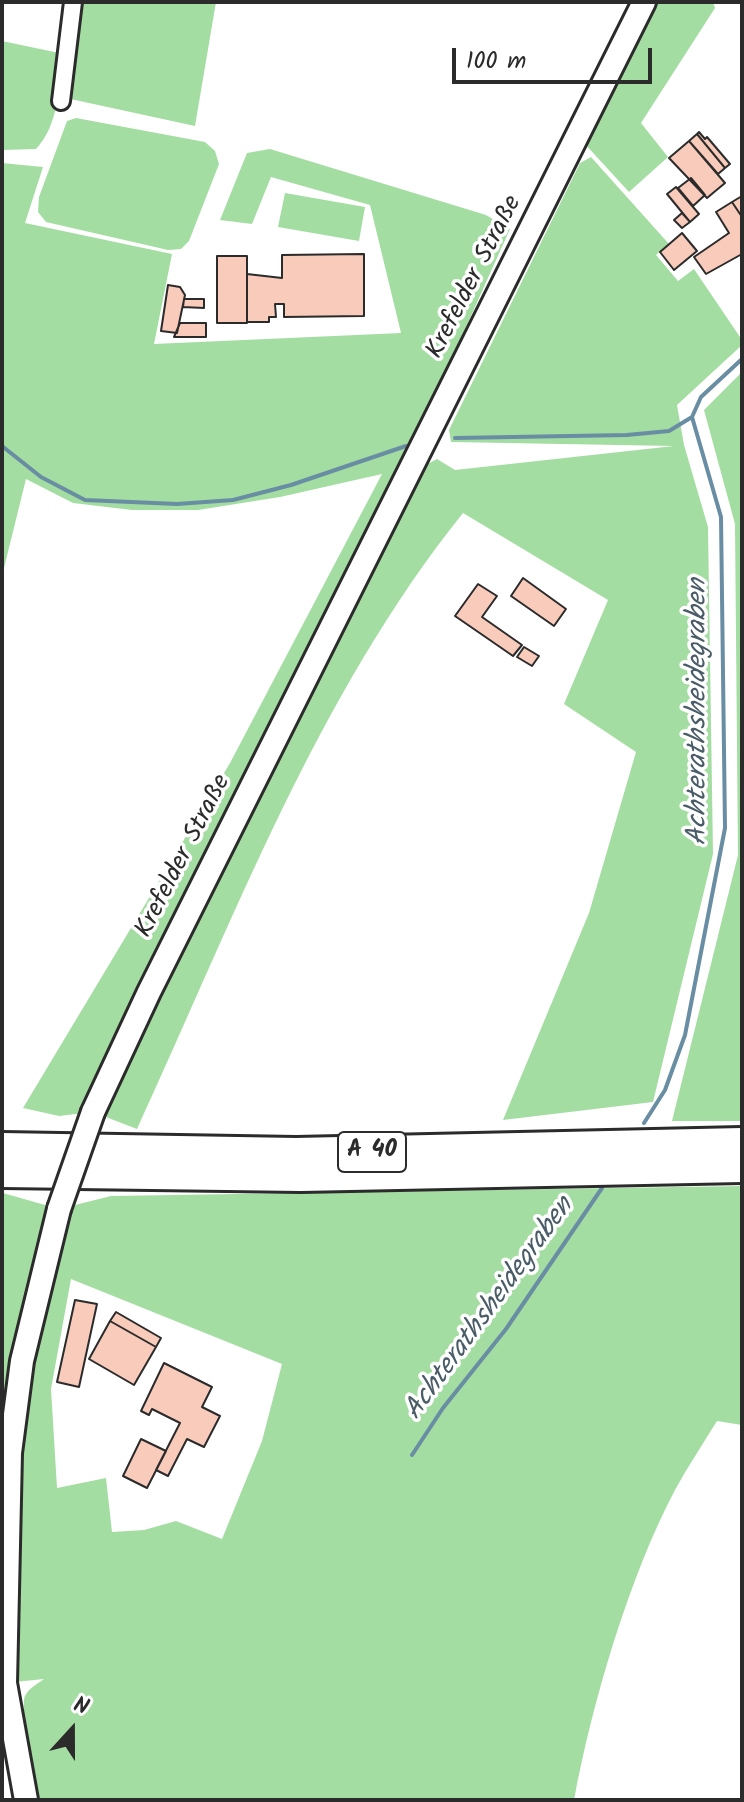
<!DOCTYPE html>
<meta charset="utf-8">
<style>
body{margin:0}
#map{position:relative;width:744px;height:1802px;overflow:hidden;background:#fff;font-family:Kalam,sans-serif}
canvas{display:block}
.frame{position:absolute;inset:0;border:4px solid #2b2b2b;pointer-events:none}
.north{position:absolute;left:32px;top:1690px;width:80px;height:80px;-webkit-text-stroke:6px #fff;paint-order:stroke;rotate:21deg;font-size:22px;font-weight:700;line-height:32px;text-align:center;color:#2b2b2b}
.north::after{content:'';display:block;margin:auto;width:28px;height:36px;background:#2b2b2b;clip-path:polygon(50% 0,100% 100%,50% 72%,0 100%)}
.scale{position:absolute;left:452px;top:48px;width:200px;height:36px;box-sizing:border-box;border:4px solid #2b2b2b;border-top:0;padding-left:10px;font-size:24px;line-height:28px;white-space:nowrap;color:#2b2b2b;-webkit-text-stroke:6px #fff;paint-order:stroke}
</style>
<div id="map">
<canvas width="744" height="1802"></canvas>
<div class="frame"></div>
<div class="north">N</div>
<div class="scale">100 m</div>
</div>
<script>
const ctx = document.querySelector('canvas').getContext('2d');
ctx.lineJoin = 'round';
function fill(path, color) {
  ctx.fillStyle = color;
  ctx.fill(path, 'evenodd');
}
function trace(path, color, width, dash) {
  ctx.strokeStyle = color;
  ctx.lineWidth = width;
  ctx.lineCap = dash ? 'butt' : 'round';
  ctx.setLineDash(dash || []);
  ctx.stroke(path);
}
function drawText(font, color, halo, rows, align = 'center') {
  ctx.font = font + ' Kalam,sans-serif';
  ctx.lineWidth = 7;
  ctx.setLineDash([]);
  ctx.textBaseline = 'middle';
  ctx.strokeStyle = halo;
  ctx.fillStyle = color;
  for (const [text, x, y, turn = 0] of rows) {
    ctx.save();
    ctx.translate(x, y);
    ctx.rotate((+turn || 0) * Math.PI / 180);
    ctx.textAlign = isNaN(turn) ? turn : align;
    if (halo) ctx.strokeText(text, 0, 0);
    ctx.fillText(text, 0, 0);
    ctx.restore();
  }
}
const green = new Path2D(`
 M78 2H216L195 126 66 98Z
 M653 2H713L715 8 641 123 668 157 629 192 584 143Z
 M2 41 64 54C59 85 59 125 36 149L2 150Z
 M76 118 205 142 215 151 219 164 189 241 181 249 168 250 46 222 38 212 39 197 67 121Z
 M270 149 486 215 510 229 443 378 410 473 437 459 455 470 674 446 451 442 449 430 580 163 591 157 669 244 656 255 678 281 694 269 742 340V345L677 405 684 445 708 527 713 854 653 1102 503 1120 589 913 636 752 564 704 608 600 463 513C317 695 234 919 137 1129L93 1112 59 1116 23 1108 230 763 382 474 280 497 198 510H132L73 503 26 479 2 576V163L43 167 25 223 172 254 154 344 401 333 370 205 271 177 252 224 220 220 247 153Z
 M285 193 365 207 359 241 278 227Z
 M742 372V1121H672L738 855 735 524 704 410Z
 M742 1186V1425L717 1421C703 1444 688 1466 675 1490 629 1577 592 1703 574 1800H33C32 1781 20 1706 25 1696 28 1689 37 1684 44 1679L5 1683 2 1646 3 1193 59 1209 111 1196ZM71 1279 282 1364 262 1441 222 1539 176 1521 144 1530 112 1532 106 1478 57 1488 51 1389Z`);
const stream = new Path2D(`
 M455 438 627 435 669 431 692 417
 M2 446 41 477 85 500 177 504 233 500 291 485 406 446
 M644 1123 665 1090 685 1035 725 828 721 517 692 417 701 397 742 359
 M412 1455 443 1408 506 1329 602 1188`);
const building = new Path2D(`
 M699 132 705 139 707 137 730 164 725 168 697 134Z
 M697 134 725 168 718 174 689 141Z
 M689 141 725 183 707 198 669 158Z
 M691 178 705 195 693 206 678 188Z
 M676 187 699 214 690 222 667 194Z
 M742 196V217L732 202Z
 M732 202 742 217V254L706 274 694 257 729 233 716 212Z
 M682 213 690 222 682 228 674 220Z
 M682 233 697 251 674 270 660 252Z
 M364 254V316L284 317V304H275L276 317H269V322H247V274L282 278V255Z
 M217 256H247V323H217Z
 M168 285 180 287 185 295 177 333 161 331Z
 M184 299H204V308L183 307Z
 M180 323H206V337H174Z
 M523 578 566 609 554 626 511 596Z
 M478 584 497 596 482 617 522 645 513 656 455 616Z
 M524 647 539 656 532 666 517 657Z
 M75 1300 97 1304 79 1387 57 1382Z
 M116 1312 161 1338 156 1347 110 1321Z
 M110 1321 156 1347 134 1385 89 1359Z
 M164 1363 212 1387 202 1407 220 1416 204 1447 187 1439 168 1476 156 1470 180 1423 152 1409 149 1415 141 1411Z
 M141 1439 166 1451 147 1488 123 1476Z`);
const street = new Path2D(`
 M61 101 73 2`);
const secondary = new Path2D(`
 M93 1112 149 992 644 2
 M26 1800 5 1683 10 1453 22 1361 59 1209`);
const highway = new Path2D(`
 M2 1148 296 1153 742 1143
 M2 1172 301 1176 742 1167`);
const secondaryBridge = new Path2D(`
 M59 1209 93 1112`);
const shields = [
 [372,1152,68]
];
const shieldNames = [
 ["A 40",372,1152]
];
const streetNames = [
 ["Krefelder Straße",476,278,-63],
 ["Krefelder Straße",185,857,-63]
];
const waterNames = [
 ["Achterathsheidegraben",700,712,-90],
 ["Achterathsheidegraben",491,1310,-54]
];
fill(green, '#a4dda2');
trace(stream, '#698da3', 4);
fill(building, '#f8cbbb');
trace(building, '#2b2b2b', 2);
trace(street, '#2b2b2b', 22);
trace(secondary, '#2b2b2b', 28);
trace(highway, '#2b2b2b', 36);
trace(street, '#fff', 16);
trace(secondary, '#fff', 22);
trace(highway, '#fff', 30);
trace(secondaryBridge, '#2b2b2b', 28, []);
trace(secondaryBridge, '#fff', 22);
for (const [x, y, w] of shields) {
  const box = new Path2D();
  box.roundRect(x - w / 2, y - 20, w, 40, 6);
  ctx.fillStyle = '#fff';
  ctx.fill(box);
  trace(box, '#2b2b2b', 2);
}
drawText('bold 24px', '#2b2b2b', null, shieldNames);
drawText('26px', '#2b2b2b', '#fff', streetNames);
drawText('italic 28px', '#4a5c67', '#fff', waterNames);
</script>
